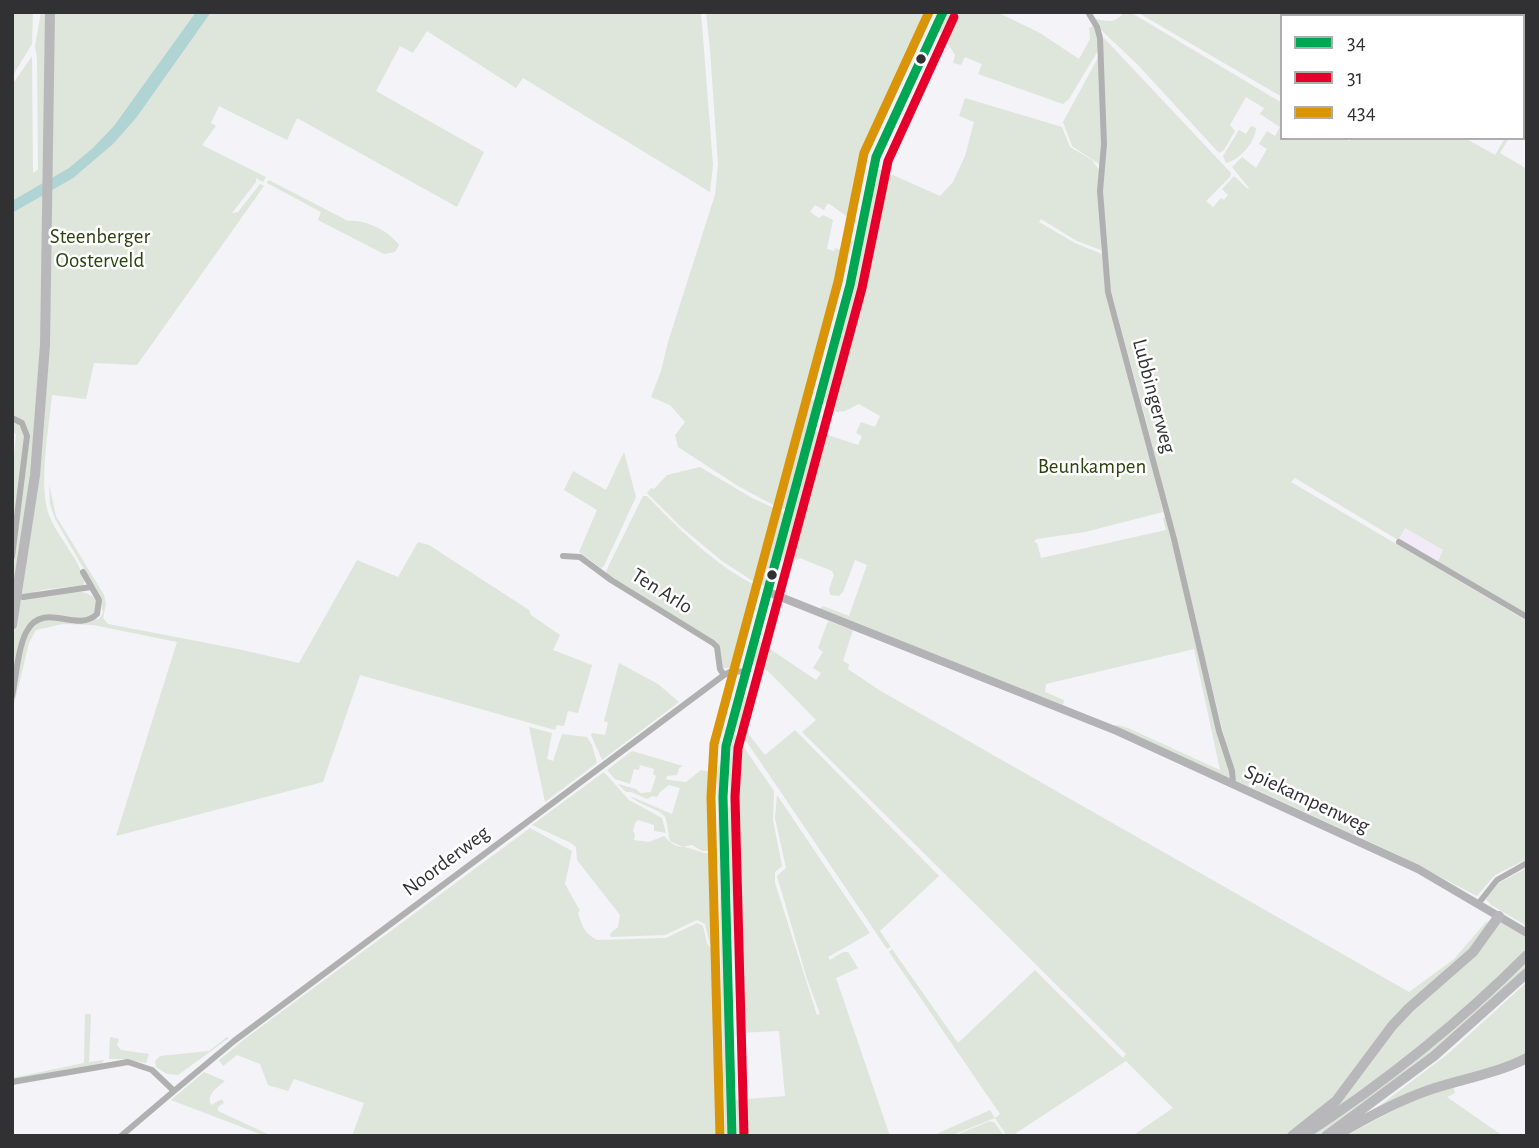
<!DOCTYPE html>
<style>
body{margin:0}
#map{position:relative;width:1539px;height:1148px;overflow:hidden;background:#f3f3f8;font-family:"Alegreya Sans",sans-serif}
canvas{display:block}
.frame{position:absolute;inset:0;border:14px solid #313134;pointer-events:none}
.legend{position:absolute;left:1280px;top:14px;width:245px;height:126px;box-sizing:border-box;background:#fff;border:2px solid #adadae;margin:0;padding:9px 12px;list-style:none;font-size:21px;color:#313134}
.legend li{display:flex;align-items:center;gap:14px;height:35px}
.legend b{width:35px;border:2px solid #adadae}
</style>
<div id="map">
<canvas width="1539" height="1148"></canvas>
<div class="frame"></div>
<ul class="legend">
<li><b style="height:9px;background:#00a651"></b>34</li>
<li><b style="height:9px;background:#e4002b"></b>31</li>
<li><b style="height:9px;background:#d99408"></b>434</li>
</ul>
</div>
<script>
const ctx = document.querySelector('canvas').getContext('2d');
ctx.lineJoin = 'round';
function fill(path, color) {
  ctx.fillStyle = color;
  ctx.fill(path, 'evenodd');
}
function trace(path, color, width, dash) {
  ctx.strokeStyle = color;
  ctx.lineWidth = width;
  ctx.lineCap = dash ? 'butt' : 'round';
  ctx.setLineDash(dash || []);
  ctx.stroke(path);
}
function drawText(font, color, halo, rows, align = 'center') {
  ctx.font = font + ' "Alegreya Sans",sans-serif';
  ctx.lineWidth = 5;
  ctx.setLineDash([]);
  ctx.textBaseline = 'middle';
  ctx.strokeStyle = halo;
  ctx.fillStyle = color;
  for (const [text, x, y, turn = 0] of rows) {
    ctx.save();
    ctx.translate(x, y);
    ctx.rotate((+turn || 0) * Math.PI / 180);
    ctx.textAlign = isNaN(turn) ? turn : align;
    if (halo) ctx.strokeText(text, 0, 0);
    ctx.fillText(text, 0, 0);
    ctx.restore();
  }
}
const industrial = new Path2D(`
 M1404 528 1443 550 1435 565 1396 541Z`);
const green = new Path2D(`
 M12 12H33L32 44 12 77Z
 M41 12H45L46 131 52 12H701L713 165 710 192 523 78 516 88 427 31 413 53 400 46 376 91 484 152 457 207 297 118 287 140 219 106 211 123 216 126 202 145 266 177 263 182 256 178V182L232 213 238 212 260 184 264 186 137 365 94 363 86 399 52 395C49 427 38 486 49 515 58 538 79 558 85 582L83 585C70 588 39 588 30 594 48 593 88 584 97 602L94 614 82 619 42 615 26 628 12 690V642L21 601 37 485 33 459 12 601V567L28 431 25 423 12 416V85L32 56 33 173 38 170 37 58 35 46Z
 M706 12H930L870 142 857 189 856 223 828 203 824 210 815 205 810 212 819 218 823 215 833 220 827 249 834 251 835 248 845 251 848 240 853 242 844 272 841 276 817 370 777 507 738 486 678 447 675 435 685 422 670 405 651 397 661 371 668 342 715 195 718 164 710 50Z
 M948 12H997L1040 33 1079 59 1090 39 1089 28 1093 26 1097 32 1099 49 1069 99 1063 104 978 74 982 64 965 57 961 65 953 63 955 55 940 31Z
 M1124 12H1130L1282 103V138H1345L1349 141 1354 138H1465L1495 155 1505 138H1509L1500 153 1527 169V615L1437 563 1443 550 1405 528 1398 540 1295 478 1291 482 1527 621V859L1495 875 1477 896 1398 855 1235 780 1145 416 1110 288C1109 256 1103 224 1103 191 1102 140 1106 90 1102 39L1104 38 1231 173 1230 177 1206 201 1213 207 1221 198 1224 200 1228 195 1222 189 1234 176 1248 189 1249 188 1232 167 1242 157 1256 168 1267 149 1259 144 1267 131 1275 136 1280 127 1260 114 1264 108 1246 97 1230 125 1235 131 1224 150 1219 153 1138 65 1100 29 1094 18C1106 22 1116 24 1124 12Z
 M1137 12H1282L1288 16H1282V97Z
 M1402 12 1527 14V93L1523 91V16H1403Z
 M1100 54 1102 144 1099 164 1072 146 1063 122Z
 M965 98 1062 127 1070 147 1092 160 1099 170 1101 250 1077 241 1041 219 1039 222 1075 243 1102 254 1163 512 1085 532 1036 539 1034 542 1037 543 1041 558 1166 530 1163 518 1165 517 1230 772 1228 779 1113 726 1117 725 1128 728 1220 770 1194 649 1046 684 1045 692 1064 700 1063 705 819 610 823 606 849 616 867 565 855 560 843 592 839 596 830 595 829 589 834 575 832 571 800 558 792 561 781 558 815 431 858 445 862 436 856 433 861 422 875 427 880 416 859 404 845 411 836 412 822 401 857 271 877 168 940 196 953 182 965 156 974 122 959 116Z
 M1251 126 1256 128C1255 142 1240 160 1226 163L1223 156 1239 130 1246 134Z
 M269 180 348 221C365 219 389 231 399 245L395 252 384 254 318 220 321 212 267 183Z
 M811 400 816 401 788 509H782Z
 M12 420 17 422 25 432 12 547V475L16 435 12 429Z
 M624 452 636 497 604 566 601 568 579 552 597 510 564 490 573 471 606 490Z
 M700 467 752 498 776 509 765 544 759 585 722 561 681 527 647 493 651 488 654 489 667 475Z
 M49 484 56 516 104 595 106 604 103 618 108 624 238 649 299 663 357 560 398 577 418 542 429 545 529 610 531 615 560 635 553 650 592 665 578 713 568 711 564 726 557 725 555 730 360 675 323 782 116 836 177 642 93 625 63 624 36 630 29 643 12 713C12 692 21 621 47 619 63 618 80 628 96 618L98 620 103 613 99 595 55 519 50 504Z
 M643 496H647C680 530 715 566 759 587L750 620 739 646 735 668H723L719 646 607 576 606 571Z
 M780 510 786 515 767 586 761 585Z
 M828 621 853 630 843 661 849 664 848 669 879 690 1409 992 1454 959 1486 922 1492 920 1476 943 1418 995 1343 1088 1307 1121 1286 1136H1132L1173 1108 1126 1061 1016 1133 1017 1136H1007L995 1118 950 1136H932L990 1110 995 1118 1000 1114 889 952 892 949 958 1043 1035 970 1123 1058 1126 1054 802 732 816 720 769 672 752 661 758 641 816 680 821 673 813 668 823 652 818 648Z
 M619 663 658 684 679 702 602 760 591 735 592 733 605 735 608 723 604 721Z
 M744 696 749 699 742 726 765 755 795 730 939 876 880 931 891 947 887 949 736 726Z
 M529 727 552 733 547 759 553 761 562 734 587 737 592 745 597 763 545 802Z
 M734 733 774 791 773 820 782 866 775 872V883L817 1015 820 1014 807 979 777 876 786 868 775 818 777 795 870 933 828 957 830 960 843 952H848L858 968 836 978 890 1136H737L736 1100 785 1096 779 1031 737 1033 732 899 728 880 726 813 730 805 729 769Z
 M632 751 683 766 679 768 677 775 667 776 666 779 669 780 686 782 701 770 713 772 711 800 712 851H702L692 845 683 847 670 841C668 833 668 824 665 817 660 809 638 805 630 796L672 814 680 788 669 785 660 792 657 797 652 796 647 799 631 792H626L618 784 636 789 640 793 651 792 656 776 653 774 654 769 640 765 639 770 634 769 630 784 615 779 607 770Z
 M721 760 731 1135H725L717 772Z
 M604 772 629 800 662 818 666 833 654 831V825L638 820 635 823 633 831 635 834 634 840 649 842 664 836C678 851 680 844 695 850 702 852 704 854 712 853L715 951 710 945 705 924 697 920 665 935 611 937 610 934 618 927 620 915 577 860 576 847 571 843 532 825Z
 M530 828 572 851 565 884 580 911 578 912C581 925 585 934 597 940L666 938 697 923 703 926 707 943 715 954 720 1136H352L364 1103 294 1079 288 1091 268 1085 260 1064 237 1055 223 1066 219 1060 246 1038Z
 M1527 868V926L1491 905 1486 899 1499 883Z
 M1501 922 1527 936 1526 949C1465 1012 1396 1066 1324 1116L1389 1034Z
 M1527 961V967L1426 1057 1323 1134 1310 1136Z
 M1527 982V1056L1362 1119 1449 1053Z
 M85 1014H91L89 1062 104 1060 102 1064 12 1080V1078L84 1063Z
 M110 1037 119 1039 117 1045 121 1050 149 1054 146 1063 122 1059H109Z
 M227 1037 229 1038 178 1075 167 1074 156 1067 155 1061 160 1056 209 1051Z
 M204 1072 225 1081C217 1088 206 1094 211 1105L222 1099 224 1103 218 1107V1111L272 1136H265L171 1100Z
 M1453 1086 1455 1093 1447 1097 1503 1136H1345L1414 1100Z
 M990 1121 995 1123 1004 1136H954Z`);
const water = new Path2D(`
 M196 12H211L136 118 113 144 73 178 12 213V201L69 168 93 148 114 126Z`);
const minor = new Path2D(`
 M1088 12 1097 27 1100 38 1104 144 1100 191 1108 292 1174 539 1219 731 1232 771 1233 784
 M12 418 22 423 27 436 12 557
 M1399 542 1527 617
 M563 556 580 557 611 580 713 643 717 647 720 669 724 675
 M23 597 91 587
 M12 696C16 678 18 646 27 631 44 600 77 634 97 614L99 600 83 572
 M1478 904 1497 880 1527 863
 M12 1082 128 1062 152 1070 174 1091 234 1041 724 675 732 671 746 672
 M121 1136 174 1091`);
const major = new Path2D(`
 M768 592 1117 731 1418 869 1527 933
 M732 1136 723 797 726 746 850 285 876 157 943 12`);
const highway = new Path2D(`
 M12 625 35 475 45 345 50 12
 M1304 1135C1384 1083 1459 1023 1527 955
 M1337 1135C1366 1118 1397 1101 1429 1090 1461 1079 1496 1074 1527 1058
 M1292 1136 1336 1101 1392 1026 1409 1008 1473 952 1499 916
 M1326 1136 1434 1056 1527 973`);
const bus1 = new Path2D(`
 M732 1136 723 797 726 746 850 285 876 157 943 12`);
const bus2 = new Path2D(`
 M744 1136 735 797 738 748 862 288 888 161 954 17`);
const bus3 = new Path2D(`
 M720 1136 711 797 714 744 838 282 864 153 929 12`);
const markers = [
 [921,59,6,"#313134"],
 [772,575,6,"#313134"]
];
const parkNames = [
 ["Steenberger",100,237],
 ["Oosterveld",100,261],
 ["Beunkampen",1092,467]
];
const streetNames = [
 ["Lubbingerweg",1154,396,75],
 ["Ten Arlo",662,591,32],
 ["Spiekampenweg",1307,799,25],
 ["Noorderweg",446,861,-37]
];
fill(industrial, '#f2eaf7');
fill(green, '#dee5da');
fill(water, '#b0d3d4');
trace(minor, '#b1b0b1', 6);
trace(major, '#b3b2b4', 8);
trace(highway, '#b8b8ba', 10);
trace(bus1, '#00a651', 9);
trace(bus2, '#e4002b', 9);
trace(bus3, '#d99408', 9);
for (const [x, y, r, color] of markers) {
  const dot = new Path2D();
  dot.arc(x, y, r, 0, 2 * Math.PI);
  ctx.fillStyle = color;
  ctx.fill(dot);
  trace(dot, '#fff', 2.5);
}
drawText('21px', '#2c430e', '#fff', parkNames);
drawText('21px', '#313134', '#fff', streetNames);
</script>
